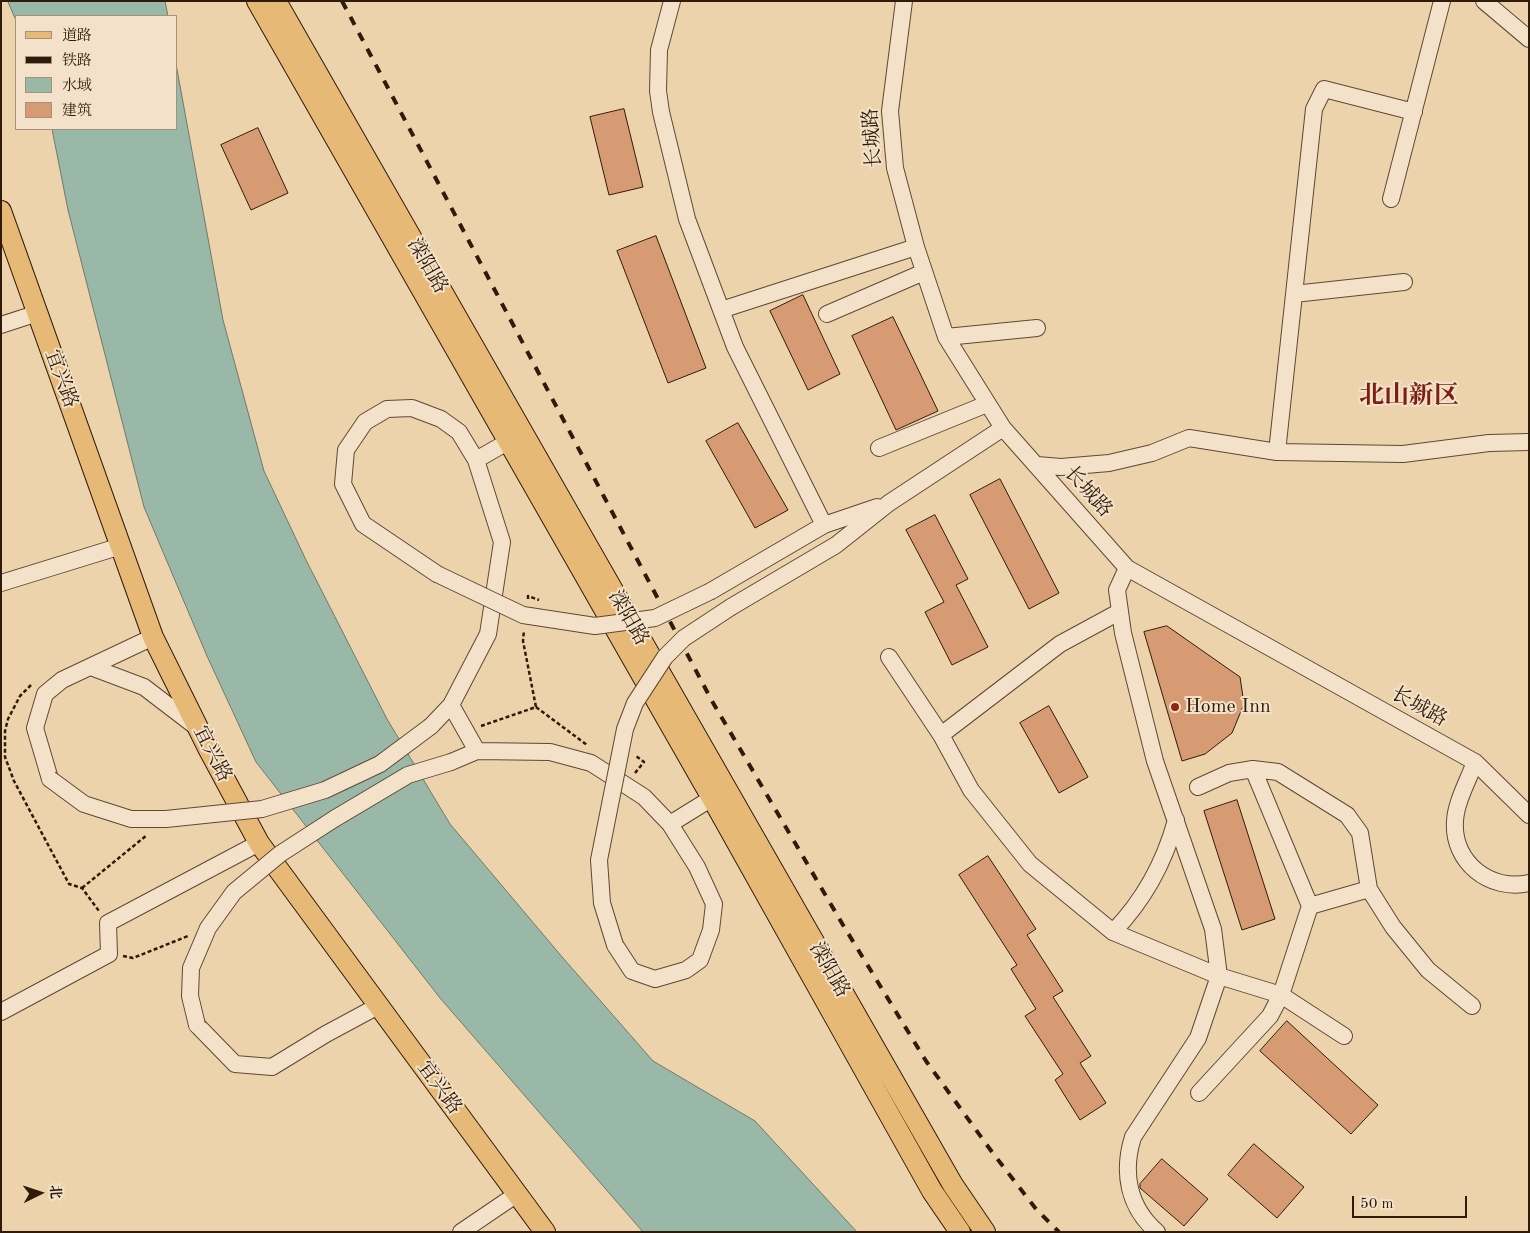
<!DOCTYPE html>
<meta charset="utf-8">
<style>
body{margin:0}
#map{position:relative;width:1530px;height:1233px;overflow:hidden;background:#edd3ac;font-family:"Old Standard TT","Noto Serif SC",serif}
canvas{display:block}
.frame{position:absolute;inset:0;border:2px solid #301a09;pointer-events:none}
.legend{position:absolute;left:15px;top:15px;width:162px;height:115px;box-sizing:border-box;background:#f3e2c9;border:1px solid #a5927c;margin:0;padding:6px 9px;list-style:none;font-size:15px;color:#301a09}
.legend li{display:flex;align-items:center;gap:10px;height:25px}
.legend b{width:25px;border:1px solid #a5927c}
.north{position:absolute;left:15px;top:1168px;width:50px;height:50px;-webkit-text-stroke:4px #f3e2c9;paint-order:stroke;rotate:86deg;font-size:14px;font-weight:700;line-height:20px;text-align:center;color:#301a09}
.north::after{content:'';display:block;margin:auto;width:18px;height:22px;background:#301a09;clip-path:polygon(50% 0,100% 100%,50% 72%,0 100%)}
.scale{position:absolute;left:1352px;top:1196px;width:115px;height:22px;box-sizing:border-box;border:2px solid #301a09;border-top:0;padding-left:6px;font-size:15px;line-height:18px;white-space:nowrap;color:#301a09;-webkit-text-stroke:4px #f3e2c9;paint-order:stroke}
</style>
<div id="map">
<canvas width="1530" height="1233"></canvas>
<div class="frame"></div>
<ul class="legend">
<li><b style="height:6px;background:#e6ba76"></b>道路</li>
<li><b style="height:6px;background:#301a09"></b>铁路</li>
<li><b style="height:14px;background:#99b8a8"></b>水域</li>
<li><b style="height:14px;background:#d79b73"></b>建筑</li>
</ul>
<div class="north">北</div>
<div class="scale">50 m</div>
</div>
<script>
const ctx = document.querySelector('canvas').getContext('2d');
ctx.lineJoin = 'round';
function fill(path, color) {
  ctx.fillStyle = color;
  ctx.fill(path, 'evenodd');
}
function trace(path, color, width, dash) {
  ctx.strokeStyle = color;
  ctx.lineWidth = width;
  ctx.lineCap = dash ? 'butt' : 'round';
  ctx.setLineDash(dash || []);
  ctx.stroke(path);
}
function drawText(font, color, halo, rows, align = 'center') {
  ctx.font = font + ' "Old Standard TT","Noto Serif SC",serif';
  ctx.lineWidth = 4;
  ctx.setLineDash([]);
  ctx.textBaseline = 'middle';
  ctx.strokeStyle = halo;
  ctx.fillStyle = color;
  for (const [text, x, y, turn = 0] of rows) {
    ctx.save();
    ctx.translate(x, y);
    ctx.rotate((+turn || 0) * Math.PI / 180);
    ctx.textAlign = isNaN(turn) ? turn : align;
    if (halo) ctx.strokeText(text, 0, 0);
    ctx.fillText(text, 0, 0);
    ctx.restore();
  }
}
const water = new Path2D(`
 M8 1H165L168 16H16V20Z
 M176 64 223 320 264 471 306 560 387 719 450 824 563 958 653 1061 755 1121 857 1232H643L440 998 256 762 207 656 144 507 68 210 52 129H176Z`);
const building = new Path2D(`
 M624 109 643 187 609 195 590 117Z
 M258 128 288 193 251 210 221 145Z
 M656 236 706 368 668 383 617 251Z
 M803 295 840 374 808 390 770 311Z
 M893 317 938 411 896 430 852 336Z
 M738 423 788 510 755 528 706 441Z
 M1000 479 1059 593 1029 609 970 495Z
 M935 515 968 579 956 585 988 647 952 665 925 612 944 602 906 530Z
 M1167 626 1240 677 1244 704 1232 733 1205 754 1182 761 1144 632Z
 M1049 706 1088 777 1059 793 1020 723Z
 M1237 800 1275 919 1242 930 1204 811Z
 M988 856 1036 929 1027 935 1063 991 1053 997 1091 1056 1080 1063 1106 1103 1080 1120 1055 1080 1063 1074 1025 1016 1036 1009 1011 969 1017 965 959 875Z
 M1287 1021 1378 1105 1351 1134 1260 1051Z
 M1254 1144 1304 1187 1277 1218 1228 1175Z
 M1162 1159 1208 1199 1184 1226 1140 1188V1184Z`);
const path = new Path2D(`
 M528 599V596L539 600
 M31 685 20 696 8 719 5 731V757L14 781 69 884 82 888 99 911
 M536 707 587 745
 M481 726 536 707 523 641 524 630
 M635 773 644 762 636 756
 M82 888 147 835
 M123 956 133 958 188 936`);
const minor = new Path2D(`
 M672 1 659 50 658 91 661 112 687 219 735 347 824 525
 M904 1 890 111 895 168 916 247 946 337 1003 428 1127 568 1475 762 1529 815
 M1484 1 1529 39
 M1391 199 1442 1
 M1294 294 1404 282
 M721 310 916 247
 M827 314 924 272
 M1 325 38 313
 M946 337 1037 328
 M879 448 987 404
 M1277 452 1314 109 1324 89 1414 112
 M476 460 509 441
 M1037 465 1061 467 1109 463 1152 453 1189 438 1277 452 1403 454 1489 443 1529 442
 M1127 568 1117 590 1123 633 1155 761 1213 929 1219 976 1198 1038 1133 1137C1122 1172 1128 1207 1157 1232
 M1 583 121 546
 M711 591 824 525 877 507
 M731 607 836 545 889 503 1003 428
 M889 657 941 735 971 790 1030 864 1113 932 1219 976 1281 995 1344 1036
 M91 667 144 687 195 726
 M451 705 477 751
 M431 726 451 705 488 634 502 542 476 460 459 432 441 419 412 408 387 409 365 422 346 450 343 484 363 524 437 574
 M941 735 1060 644 1119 612
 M451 762 477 751 550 752 591 763 644 797 670 824 697 867 714 904 711 930 700 960 686 970 655 979 632 971 615 945
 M1475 762C1468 781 1456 802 1455 821 1452 862 1490 892 1529 883
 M50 779 35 728 45 694 62 680 153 637
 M1198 787 1229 773 1253 769 1278 772 1347 815 1360 833 1369 889
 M670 824 712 798
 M1310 906 1369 889 1393 927 1428 970 1472 1006
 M1113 932C1144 900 1164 864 1176 820
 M1 1012 109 954 108 923 259 843
 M197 1025 235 1064 272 1067 326 1034 378 1006
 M1199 1093 1270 1016 1281 995 1310 906 1253 769
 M461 1232 517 1194`);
const major = new Path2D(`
 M257 1 712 798 932 1191 960 1232
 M276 1 953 1185 985 1232
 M1 211 153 637 209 750 259 843 545 1232`);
const rail = new Path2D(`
 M342 1 712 701 843 925 926 1061 992 1152 1036 1209 1059 1232`);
const minorBridge = new Path2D(`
 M437 574 523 615 595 626 655 618 711 591
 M50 779 84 804 131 819H166L262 809 325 790 380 764 431 726
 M615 945 602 903 599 860 625 729 635 703 665 657 684 638 731 607
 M197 1025 190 996 191 968 208 928 234 892 280 854 334 819 408 775 451 762`);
const markers = [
 [1175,707,5,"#8f2418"]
];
const streetNames = [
 ["长城路",873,138,-94],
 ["滦阳路",427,266,60],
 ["宜兴路",61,379,70],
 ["长城路",1088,492,48],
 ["滦阳路",628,618,60],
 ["长城路",1419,707,29],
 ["宜兴路",212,754,63],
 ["滦阳路",829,970,60],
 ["宜兴路",439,1088,54]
];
const poiNames = [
 ["Home Inn",1185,707]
];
const districtNames = [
 ["北山新区",1409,396]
];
fill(water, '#99b8a8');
trace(water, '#6f7968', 1);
fill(building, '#d79b73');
trace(building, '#301a09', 1);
trace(minor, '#5f4832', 18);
trace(major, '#301a09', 22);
trace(path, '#301a09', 2.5, [4, 2.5]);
trace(minor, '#f3e2c9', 16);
trace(major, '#e6ba76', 20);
trace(rail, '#301a09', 4, [9, 9]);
trace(minorBridge, '#5f4832', 18, []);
trace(minorBridge, '#f3e2c9', 16);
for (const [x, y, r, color] of markers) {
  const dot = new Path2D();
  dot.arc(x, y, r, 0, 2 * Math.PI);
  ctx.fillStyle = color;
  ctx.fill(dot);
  trace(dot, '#f3e2c9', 2);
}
drawText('20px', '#301a09', '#f3e2c9', streetNames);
drawText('20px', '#301a09', '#f3e2c9', poiNames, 'left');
drawText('bold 25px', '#7a1f14', '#f3e2c9', districtNames);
</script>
